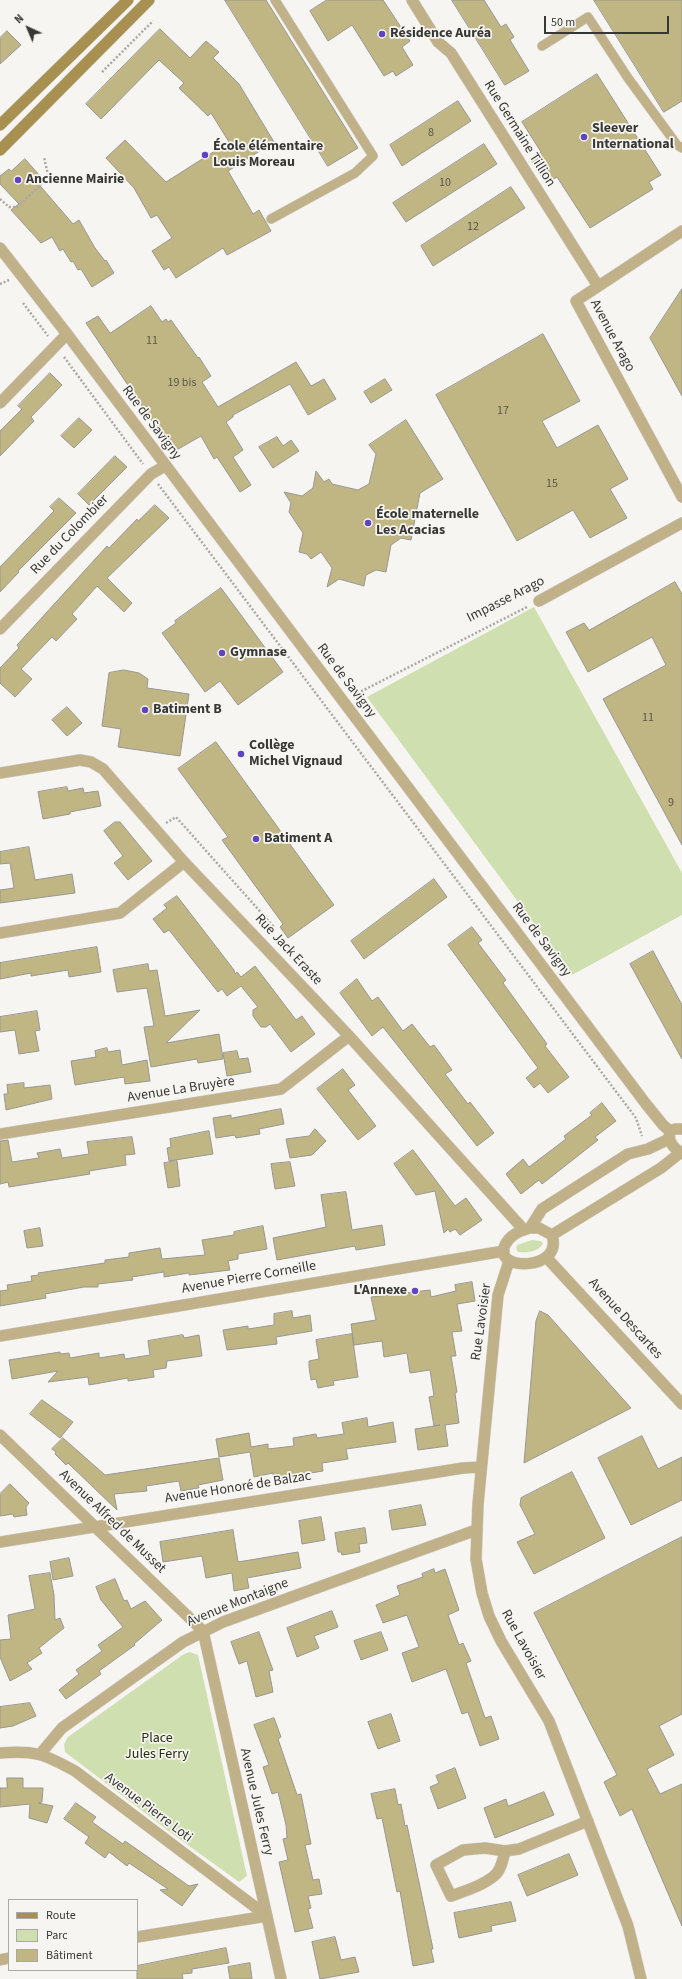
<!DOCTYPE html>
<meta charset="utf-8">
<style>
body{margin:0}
#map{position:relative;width:682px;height:1979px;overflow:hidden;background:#f6f5f1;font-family:"Source Sans 3",sans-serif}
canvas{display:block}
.legend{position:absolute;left:8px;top:1899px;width:130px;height:72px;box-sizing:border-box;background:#f6f5f1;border:1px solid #aaa9a6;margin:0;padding:5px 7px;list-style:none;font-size:12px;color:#373735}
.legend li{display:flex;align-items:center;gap:8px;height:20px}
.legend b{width:20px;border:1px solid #aaa9a6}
.north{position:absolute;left:8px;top:8px;width:40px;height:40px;-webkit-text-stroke:3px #f6f5f1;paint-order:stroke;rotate:316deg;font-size:11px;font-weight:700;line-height:16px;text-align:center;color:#373735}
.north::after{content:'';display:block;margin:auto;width:14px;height:18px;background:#373735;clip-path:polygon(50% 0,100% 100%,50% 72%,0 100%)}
.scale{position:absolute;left:544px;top:16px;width:125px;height:18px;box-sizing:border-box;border:2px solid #373735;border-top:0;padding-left:5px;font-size:12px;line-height:14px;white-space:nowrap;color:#373735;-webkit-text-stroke:3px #f6f5f1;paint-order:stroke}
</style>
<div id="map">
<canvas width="682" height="1979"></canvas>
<ul class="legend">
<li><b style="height:5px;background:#a79050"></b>Route</li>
<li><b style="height:11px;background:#cfdfb0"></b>Parc</li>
<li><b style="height:11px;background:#c0b683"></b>Bâtiment</li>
</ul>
<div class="north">N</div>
<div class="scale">50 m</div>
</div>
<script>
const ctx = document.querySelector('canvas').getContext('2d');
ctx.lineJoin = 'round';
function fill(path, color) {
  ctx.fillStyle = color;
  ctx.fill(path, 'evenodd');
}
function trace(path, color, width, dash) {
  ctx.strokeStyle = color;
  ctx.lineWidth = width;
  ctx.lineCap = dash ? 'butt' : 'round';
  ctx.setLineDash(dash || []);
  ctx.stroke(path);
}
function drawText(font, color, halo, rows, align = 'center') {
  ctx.font = font + ' "Source Sans 3",sans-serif';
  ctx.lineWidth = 3.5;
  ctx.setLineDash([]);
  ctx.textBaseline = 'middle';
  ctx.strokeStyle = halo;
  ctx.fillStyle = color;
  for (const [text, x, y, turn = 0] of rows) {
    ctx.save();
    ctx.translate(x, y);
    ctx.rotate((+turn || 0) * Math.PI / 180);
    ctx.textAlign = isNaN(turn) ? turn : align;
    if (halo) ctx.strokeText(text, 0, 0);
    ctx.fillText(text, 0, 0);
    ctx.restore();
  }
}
const green = new Path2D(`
 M534 607 682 873V915L572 975 367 697Z
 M532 1240 540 1241 543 1243C539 1252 527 1253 518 1252L516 1248 517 1245Z
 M190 1652 198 1655 247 1876 239 1882 174 1835 65 1752 64 1744 68 1737 184 1654Z`);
const building = new Path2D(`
 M225 0H266L358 148 328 166Z
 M327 0H383L410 41 402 47 413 65 396 76 393 71 384 76 352 25 328 41 310 11Z
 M452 0H484L501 27 506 24 514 37 510 40 529 71 505 85Z
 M594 0H682V101L664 112Z
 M160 29 190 58 206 41 219 52 213 58 239 84 274 142 228 171 253 214 259 210 271 231 227 255 223 248 176 278 169 267 164 270 152 251 172 238 157 215 151 218 134 188 106 158 125 140 166 182 229 142 211 113 208 116 179 88 184 83 159 60 101 119 86 104Z
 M7 31 21 45 0 64V38Z
 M597 74 661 175 649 182 653 189 590 228 557 177 546 184 530 159 541 152 522 122Z
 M458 101 471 121 402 166 390 145Z
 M484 144 497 164 406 222 393 203Z
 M25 159 40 176 35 180 73 224 79 220 95 248 105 261 106 260 114 273 92 287 81 269 78 270 73 261 71 262 63 249 60 251 52 237 41 243 11 210 19 204 0 184V176L9 169 11 171Z
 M511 187 525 208 433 266 421 246Z
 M682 289V396L650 338Z
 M151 306 162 322 166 319 168 322 171 320 198 358 199 357 211 376 202 382 218 407 296 362 311 386 324 379 336 399 308 415 290 384 233 415V417L226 422 243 450 233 457 251 485 240 492 217 457 214 459 201 436 173 452 86 323 98 316 110 333Z
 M543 334 580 401 542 421 557 448 598 425 628 479 610 489 627 518 590 538 573 510 517 541 436 395Z
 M50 373 62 385 31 417 34 421 0 456V431L22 409 18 406Z
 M385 379 392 390 371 403 364 392Z
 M79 418 92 430 74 448 61 436Z
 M406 420 443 479 420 493 411 540 401 538 391 545 386 572 376 570 366 575 364 586 339 579 327 587 332 568 321 552 311 559 307 554 299 552 303 533 289 512 291 503 284 492 302 496 313 488 316 471 324 482 329 479 332 484 358 490 369 484 376 454 369 445Z
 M277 437 283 446 291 440 299 451 273 468 259 447Z
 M115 456 127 467 89 505 78 494Z
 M59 498 76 513 18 571 19 572 0 592V567L54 511 50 507Z
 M155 505 169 518 107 578 132 603 124 612 97 586 72 614 77 619 56 641 52 637 21 669 32 679 15 697 0 683V668L19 648 17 645 107 546 109 548 137 519 138 521Z
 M675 582 682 594V845L603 699 666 665 652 637 588 672 566 632 584 623 589 630Z
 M221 588 283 672 238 705 220 681 205 692 162 633 176 623 175 621Z
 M124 670 139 673 148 679 147 688 189 694 180 756 118 747 121 729 102 726 109 673Z
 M67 707 82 723 67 736 52 720Z
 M216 742 334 905 288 938 280 927 283 924 222 840 228 837 178 769Z
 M67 787 68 791 83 788 84 793 98 791 101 806 70 812V814L43 819 38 792Z
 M115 822H120L152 861 128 880 114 863 123 856 104 831Z
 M29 847 35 880 72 874 75 893 0 903V890L14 888 10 863 0 864V852Z
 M434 879 447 897 364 959 351 941Z
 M177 896 234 970 235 974 237 972 241 977 255 966 296 1020 302 1016 315 1034 291 1052 270 1024 266 1027H261L253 1016V1010L258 1007 241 986 227 996 222 989 218 992 169 930 164 933 153 919 167 908 164 905Z
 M472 927 482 940 478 943 506 980 503 983 547 1044 545 1046 569 1077 548 1093 540 1083 534 1088 526 1078 538 1068 448 945Z
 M97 947 101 972 69 977 68 970 31 976V973L0 979V963Z
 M653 951 682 1005V1059L630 964Z
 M148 964 149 971 157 970 165 1016 200 1010 166 1043 219 1034 223 1059 198 1063 197 1059 151 1067 144 1027 154 1026 147 988 117 992 113 970Z
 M357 979 372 1001 378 997 403 1031 412 1024 430 1047 434 1045 452 1070 445 1074 468 1104 470 1102 494 1133 477 1146 383 1027 372 1036 340 993Z
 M37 1011 40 1030 35 1031 39 1051 19 1054 15 1030 0 1032V1017Z
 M107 1048 108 1052 120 1050 122 1065 147 1060 150 1081 125 1084 124 1077 75 1085 71 1061 96 1057 95 1051Z
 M237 1051 239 1059 248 1058 251 1072 227 1076 223 1053Z
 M343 1069 355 1085 348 1090 376 1126 358 1140 317 1089Z
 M24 1083V1088L50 1085 52 1099 6 1110 4 1094H8L7 1085Z
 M602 1103 616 1121 595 1137 598 1140 542 1184 539 1180 521 1194 506 1174 523 1159 529 1167 566 1139 564 1136 592 1115 590 1113Z
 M281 1109 284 1124 259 1129 260 1134 236 1138 235 1135 216 1138 213 1118 231 1115V1118Z
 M315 1129 326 1141 312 1155 290 1158 286 1139 309 1136Z
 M209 1131 213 1154 169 1161 167 1148 171 1147 170 1139Z
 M132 1137 135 1154 125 1155 126 1165 89 1171 90 1174 9 1187 8 1182 0 1184V1141L8 1140 12 1162 39 1158 37 1153 60 1149 62 1158 89 1154 87 1142Z
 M413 1150 455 1206 466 1198 482 1220 460 1235 455 1229 450 1232 448 1229 444 1233 435 1191 416 1195 394 1164Z
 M177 1161 180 1186 168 1188 164 1163Z
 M290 1162 295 1186 275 1189 271 1164Z
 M346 1192 352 1230 382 1225 385 1245 356 1250 355 1246 277 1260 273 1238 326 1227 321 1195Z
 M263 1226 267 1249 238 1254V1259L228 1261 230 1270 189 1275V1273L164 1277V1272L132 1277 133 1280 98 1284V1287H84L45 1294 46 1298 0 1306V1291L8 1290 7 1285 32 1281 31 1276 39 1275 38 1273 105 1263V1260L129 1257V1253L160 1248 162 1259 205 1255 202 1240 234 1235V1232Z
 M40 1228 43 1246 27 1248 24 1231Z
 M472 1282 475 1301 457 1304 462 1331 452 1332 456 1356H451L457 1392 455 1393 459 1423 445 1425 448 1446 418 1450 415 1429 440 1425 434 1426 429 1397 434 1396 430 1370 410 1373 407 1353 384 1357 382 1341 354 1345 351 1324 376 1320 371 1297 430 1290 431 1297 456 1291 455 1285Z
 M292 1311 293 1318 310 1315 312 1331 276 1337 277 1344 227 1350 223 1330 248 1326V1329L274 1325V1314Z
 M540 1311 548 1315 631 1408 524 1463 536 1321Z
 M352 1334 358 1377 333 1381 334 1385 318 1388 316 1379 311 1380 309 1367V1361L319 1359 316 1340Z
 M183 1335 184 1338 199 1335 202 1356 167 1361 166 1368 153 1370 154 1377 128 1381V1378L89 1385 88 1377 48 1382 58 1371 12 1379 9 1360 60 1352V1354L69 1353 70 1358 99 1353V1358L124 1354 125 1359 150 1355 148 1341Z
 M42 1400 73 1422 60 1438 30 1414Z
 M367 1418 368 1427 393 1422 396 1442 346 1449 348 1459 322 1463 323 1471 280 1478 279 1474 273 1475V1473L254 1477 250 1452 219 1457 216 1439 249 1433 251 1447 268 1444V1449L294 1446 293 1438 316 1434 317 1438 344 1434 342 1423Z
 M642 1436 658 1469 682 1457V1500L631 1525 598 1458Z
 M63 1438 105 1475 219 1458 223 1480 198 1485 199 1488 181 1491 179 1481 146 1486 147 1491 114 1494 117 1510 68 1463 66 1465 55 1454 56 1452 52 1449Z
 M572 1472 605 1538 534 1574 517 1542 535 1534 520 1505 521 1498Z
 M10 1484 29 1503 26 1507 27 1515 14 1517 13 1514 0 1516V1494Z
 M421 1505 426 1525 392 1530 389 1511Z
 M321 1517 325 1540 302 1544 299 1521Z
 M365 1528 367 1543 359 1544 360 1552 342 1555 341 1552H338L335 1533Z
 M233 1530 238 1562 298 1552 301 1568 247 1578 249 1588 234 1591 232 1573 206 1578 202 1556 163 1562 160 1542Z
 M682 1537V1714L659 1726 674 1755 647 1769 660 1794 682 1784V1926L632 1809 620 1816 604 1782 617 1775 534 1613Z
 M69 1558 73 1576 53 1580 50 1562Z
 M434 1569 435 1573 445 1569 459 1610 448 1615 459 1645 463 1643 471 1661 466 1663 485 1718 491 1716 499 1739 480 1746 468 1712 462 1714 446 1669 412 1682 402 1653 419 1647 407 1615 383 1623 376 1605 400 1595 397 1586 423 1577 422 1574Z
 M50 1573 54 1595 55 1620 60 1618 64 1628 39 1648 42 1653 27 1663 32 1669 10 1681 0 1657V1640L11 1639 8 1615 35 1609 29 1576Z
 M115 1579 124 1601 127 1600 131 1609 145 1601 162 1620 134 1644 135 1645 99 1671 101 1674 66 1699 59 1690 79 1674 76 1670 102 1651 98 1645 123 1627 101 1600 96 1587Z
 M332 1611 338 1627 314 1636 319 1648 297 1657 287 1628Z
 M259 1632 273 1670 269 1671 273 1692 256 1697 247 1661 239 1664 231 1642Z
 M381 1632 388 1650 361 1660 354 1641Z
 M30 1703 36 1716 13 1726 0 1728V1707Z
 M391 1714 400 1741 378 1749 368 1722Z
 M274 1718 281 1737 278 1739 297 1795 301 1794 311 1844 305 1845 313 1880 319 1879 322 1894 308 1896 311 1908 308 1909 313 1928 295 1932 279 1862 288 1860 283 1839 287 1838 286 1825 278 1792 272 1794 263 1767 269 1765 254 1725Z
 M455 1768 466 1798 438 1809 430 1787 439 1783 436 1776Z
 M7 1778H23V1788H43L42 1802 38 1803 53 1806 47 1823 29 1818 30 1804 0 1807V1788H7Z
 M395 1789 398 1805 401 1804 405 1826 407 1825 433 1949H431L434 1962 413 1966 400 1891 397 1892 382 1818 377 1819 371 1794Z
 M544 1792 554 1815 495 1838 484 1808 506 1799 508 1806Z
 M76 1803 96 1817 92 1822 123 1844 125 1841 189 1886 198 1884 182 1906 160 1890 168 1889 129 1863 127 1866 109 1852 105 1858 85 1843 89 1837 64 1819Z
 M569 1854 578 1875 527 1896 518 1875Z
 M511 1902 516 1921 491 1926 492 1931 459 1938 454 1913Z
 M335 1937 341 1960 355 1957 359 1972 320 1979 312 1942Z
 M226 1948 229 1963 192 1969V1973L182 1974 183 1979H137V1966Z
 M250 1963 252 1979H230L228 1967Z`);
const path = new Path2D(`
 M102 72 153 21
 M0 199 9 207H17L38 188 48 175 44 157
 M0 284 9 280
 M23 303 48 336
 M64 357 143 464
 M158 484 636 1118 642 1136
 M354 695 527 607
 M166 823 176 817 273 926 269 932`);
const service = new Path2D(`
 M542 46 588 17 628 78 677 145 682 148
 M271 219 355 173 373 156 275 0`);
const minor = new Path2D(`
 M412 0 438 42 451 53 598 286
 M682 231 576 301 682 497
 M0 403 67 334
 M539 601 682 523
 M0 629 151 474 165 466
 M0 773 80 760 91 762 103 769 184 862 349 1036 524 1230
 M0 933 120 913 184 862
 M0 1134 281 1089 349 1036
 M530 1228 542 1209 628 1154 648 1149 669 1139
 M530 1228H539L552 1235C564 1272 491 1271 505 1245 510 1235 519 1231 530 1228Z
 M552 1235 661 1168 680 1153
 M546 1257 682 1404
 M509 1261 498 1295 478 1504 476 1559 482 1593 489 1616 501 1641 549 1721 628 1926 641 1979
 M0 1336 504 1251
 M0 1435 203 1631 281 1979
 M0 1542 463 1468 481 1467
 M0 1753C35 1750 44 1754 75 1771L267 1916
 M41 1753 62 1728 183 1642 223 1622 476 1530
 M505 1851C503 1859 501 1871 494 1876 482 1886 465 1891 451 1896L436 1865 463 1850 485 1848 505 1851 519 1849 588 1821
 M137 1937 267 1916
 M0 1960 9 1958`);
const tertiary = new Path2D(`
 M0 248 67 334 646 1104 663 1125 670 1131
 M682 1129H675L670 1131C667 1141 674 1149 682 1153`);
const secondary = new Path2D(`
 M0 125 128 0
 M0 150 149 0`);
const markers = [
 [382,34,4,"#5f44bc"],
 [584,137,4,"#5f44bc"],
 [205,155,4,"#5f44bc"],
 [18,180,4,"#5f44bc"],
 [368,523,4,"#5f44bc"],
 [222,653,4,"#5f44bc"],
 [145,710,4,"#5f44bc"],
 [241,754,4,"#5f44bc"],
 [256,839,4,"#5f44bc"],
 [415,1291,4,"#5f44bc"]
];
const numberNames = [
 ["8",431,133],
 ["10",445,183],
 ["12",473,227],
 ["11",152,341],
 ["19 bis",182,383],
 ["17",503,411],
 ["15",552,484],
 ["11",648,718],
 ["9",671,803]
];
const poiNames = [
 ["Résidence Auréa",390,34],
 ["Sleever",592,129],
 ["International",592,145],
 ["École élémentaire",213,147],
 ["Louis Moreau",213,163],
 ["Ancienne Mairie",26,180],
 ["École maternelle",376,515],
 ["Les Acacias",376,531],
 ["Gymnase",230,653],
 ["Batiment B",153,710],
 ["Collège",249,746],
 ["Michel Vignaud",249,762],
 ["Batiment A",264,839],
 ["L'Annexe",407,1291,"right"]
];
const streetNames = [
 ["Rue Germaine Tillion",519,134,58],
 ["Avenue Arago",612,336,62],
 ["Rue de Savigny",151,423,53],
 ["Rue du Colombier",70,535,-46],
 ["Impasse Arago",506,600,-27],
 ["Rue de Savigny",346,681,53],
 ["Rue de Savigny",541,940,53],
 ["Rue Jack Eraste",288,950,47],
 ["Avenue La Bruyère",181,1090,-9],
 ["Avenue Pierre Corneille",249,1278,-10],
 ["Avenue Descartes",625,1319,48],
 ["Rue Lavoisier",482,1322,-82],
 ["Avenue Honoré de Balzac",238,1488,-9],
 ["Avenue Alfred de Musset",112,1522,44],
 ["Avenue Montaigne",238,1603,-22],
 ["Rue Lavoisier",523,1645,61],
 ["Avenue Jules Ferry",256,1802,77],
 ["Avenue Pierre Loti",148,1808,37]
];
const parkNames = [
 ["Place",157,1739],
 ["Jules Ferry",157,1755]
];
fill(green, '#cfdfb0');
fill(building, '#c0b683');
trace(building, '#989793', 1);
trace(service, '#d0cfcb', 10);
trace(minor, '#d0cfcb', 12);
trace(tertiary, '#d0cfcb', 12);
trace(secondary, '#d0cfcb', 12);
trace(path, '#a9a8a5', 2.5, [2, 2]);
trace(service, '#c1b189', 9);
trace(minor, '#c1b189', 11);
trace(tertiary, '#c1b189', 11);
trace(secondary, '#a79050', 11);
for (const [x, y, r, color] of markers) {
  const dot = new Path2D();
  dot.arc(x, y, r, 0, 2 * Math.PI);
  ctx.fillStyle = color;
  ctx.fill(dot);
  trace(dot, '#f6f5f1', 1.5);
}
drawText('12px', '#595748', null, numberNames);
drawText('bold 14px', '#373735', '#f6f5f1', poiNames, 'left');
drawText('14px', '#373735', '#f6f5f1', streetNames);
drawText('14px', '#252f09', '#f6f5f1', parkNames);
</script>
